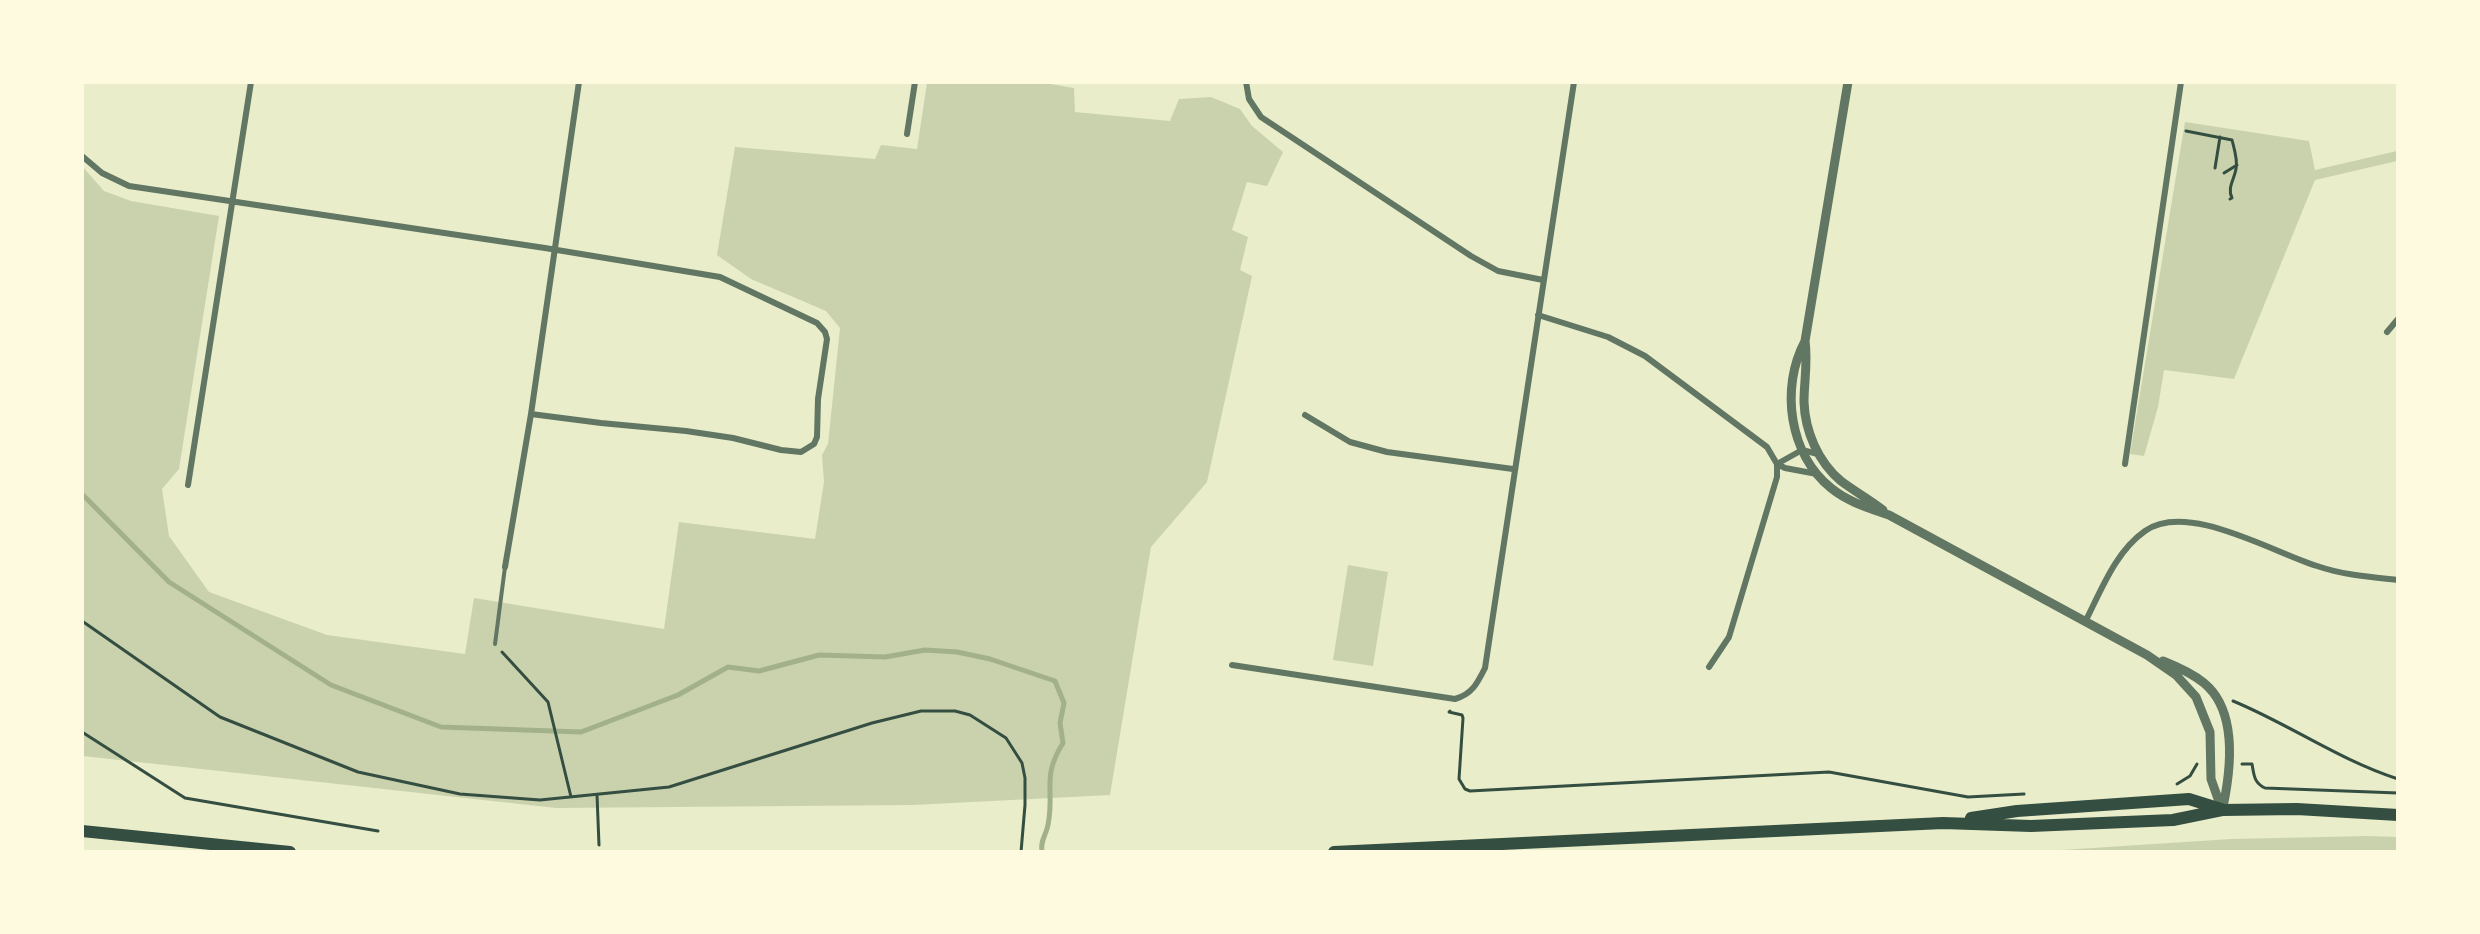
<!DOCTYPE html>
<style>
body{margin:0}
#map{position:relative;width:2480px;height:934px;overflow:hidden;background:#e9edc9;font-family:"Sofia Sans Condensed",sans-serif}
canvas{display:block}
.frame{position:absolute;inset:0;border:84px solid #fefae0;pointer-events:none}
</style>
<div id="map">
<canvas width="2480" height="934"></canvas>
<div class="frame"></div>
</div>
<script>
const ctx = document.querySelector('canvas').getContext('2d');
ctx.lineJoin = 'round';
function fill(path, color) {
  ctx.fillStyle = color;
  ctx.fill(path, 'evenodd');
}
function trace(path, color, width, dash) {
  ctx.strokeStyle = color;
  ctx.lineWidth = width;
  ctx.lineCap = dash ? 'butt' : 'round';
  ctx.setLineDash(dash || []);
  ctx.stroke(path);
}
const green = new Path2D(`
 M927 83H1045L1074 88 1075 112 1170 121 1179 99 1211 97 1240 109 1252 126 1283 152 1267 186 1247 182 1232 230 1248 237 1240 270 1252 276 1207 482 1151 547 1110 795 913 805 556 808 83 756 82 166 104 191 131 201 219 216 179 469 162 489 169 536 209 592 327 635 465 654 474 598 664 629 679 522 815 539 824 482 822 455 828 444 840 328 826 311 751 279 717 255 735 147 875 159 881 145 917 149Z
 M2185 122 2309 141 2315 170 2397 151V161L2315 180 2234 379 2164 370 2158 407 2144 456 2130 454Z
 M1348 565 1388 572 1373 666 1333 660Z
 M2367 836 2397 837V851H2046L2231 839Z`);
const stream = new Path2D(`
 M82 494 169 582 331 685 441 727 581 732 678 695 728 667 759 671 819 655 885 657 925 650 957 652 990 659 1055 681 1064 703 1060 723 1063 743C1041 778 1055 790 1048 825 1046 836 1040 840 1042 852`);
const path = new Path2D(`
 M2186 131 2232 140C2234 148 2238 160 2236 169 2234 180 2227 188 2232 198L2230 199
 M2215 168 2220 137
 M2224 173 2237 165
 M82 621 220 717 358 772 460 794 540 800 669 787 872 723 921 711H955L970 715 1006 738 1022 763 1025 778V805L1021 852
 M502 652 548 702 571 797
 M2233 701C2289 724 2339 760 2398 779
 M1450 711 1449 712 1462 715 1463 718 1459 779 1465 789 1470 791 1829 772 1968 797 2024 794
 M82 732 185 798 378 831
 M2242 764H2252C2254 775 2254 783 2265 788L2398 793
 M2177 784 2190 776 2197 764
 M597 795 599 845`);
const service = new Path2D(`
 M495 644 505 567`);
const minor = new Path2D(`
 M1246 82 1249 99 1261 117 1471 256 1498 271 1543 280
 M907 134 915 82
 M82 156 102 173 129 186 545 248 720 277 817 323 825 332 827 339 818 399 817 437 814 444 801 452 781 450 733 438 686 431 601 423 531 414
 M1538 315 1608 337 1645 356 1767 447 1777 464 1785 468 1817 474
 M2387 332 2398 319
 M1305 415 1350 442 1387 452 1513 469
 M1777 464 1802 450 1818 454
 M2125 464 2181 82
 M188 485 251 82
 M505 567 531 414 579 82
 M2085 622C2101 591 2115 552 2145 531 2187 501 2272 552 2317 566 2343 575 2370 577 2398 580
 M1232 665 1455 699C1472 694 1477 684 1485 668L1574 82
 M1709 667 1729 637 1777 477V464`);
const tertiary = new Path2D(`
 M1848 82 1805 341C1808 362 1804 382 1804 402 1805 431 1818 462 1841 481 1854 491 1869 499 1883 510
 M1805 341C1780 388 1789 454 1831 488 1848 502 1869 508 1889 515L2147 655 2176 675 2196 697 2210 732 2211 779 2222 810
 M2163 661C2178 667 2192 673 2204 683 2238 711 2231 769 2223 807`);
const primary = new Path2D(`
 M1971 818 2017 811 2189 799 2221 809
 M82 831 290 852
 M1334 852 1943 823 2031 826 2173 820 2222 810 2297 809 2398 815`);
fill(green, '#cad2ad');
trace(stream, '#a3b18a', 5);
trace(path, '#344e41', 3);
trace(service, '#617663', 4);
trace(minor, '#617663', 6);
trace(tertiary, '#617663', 9);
trace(primary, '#344e41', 12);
</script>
